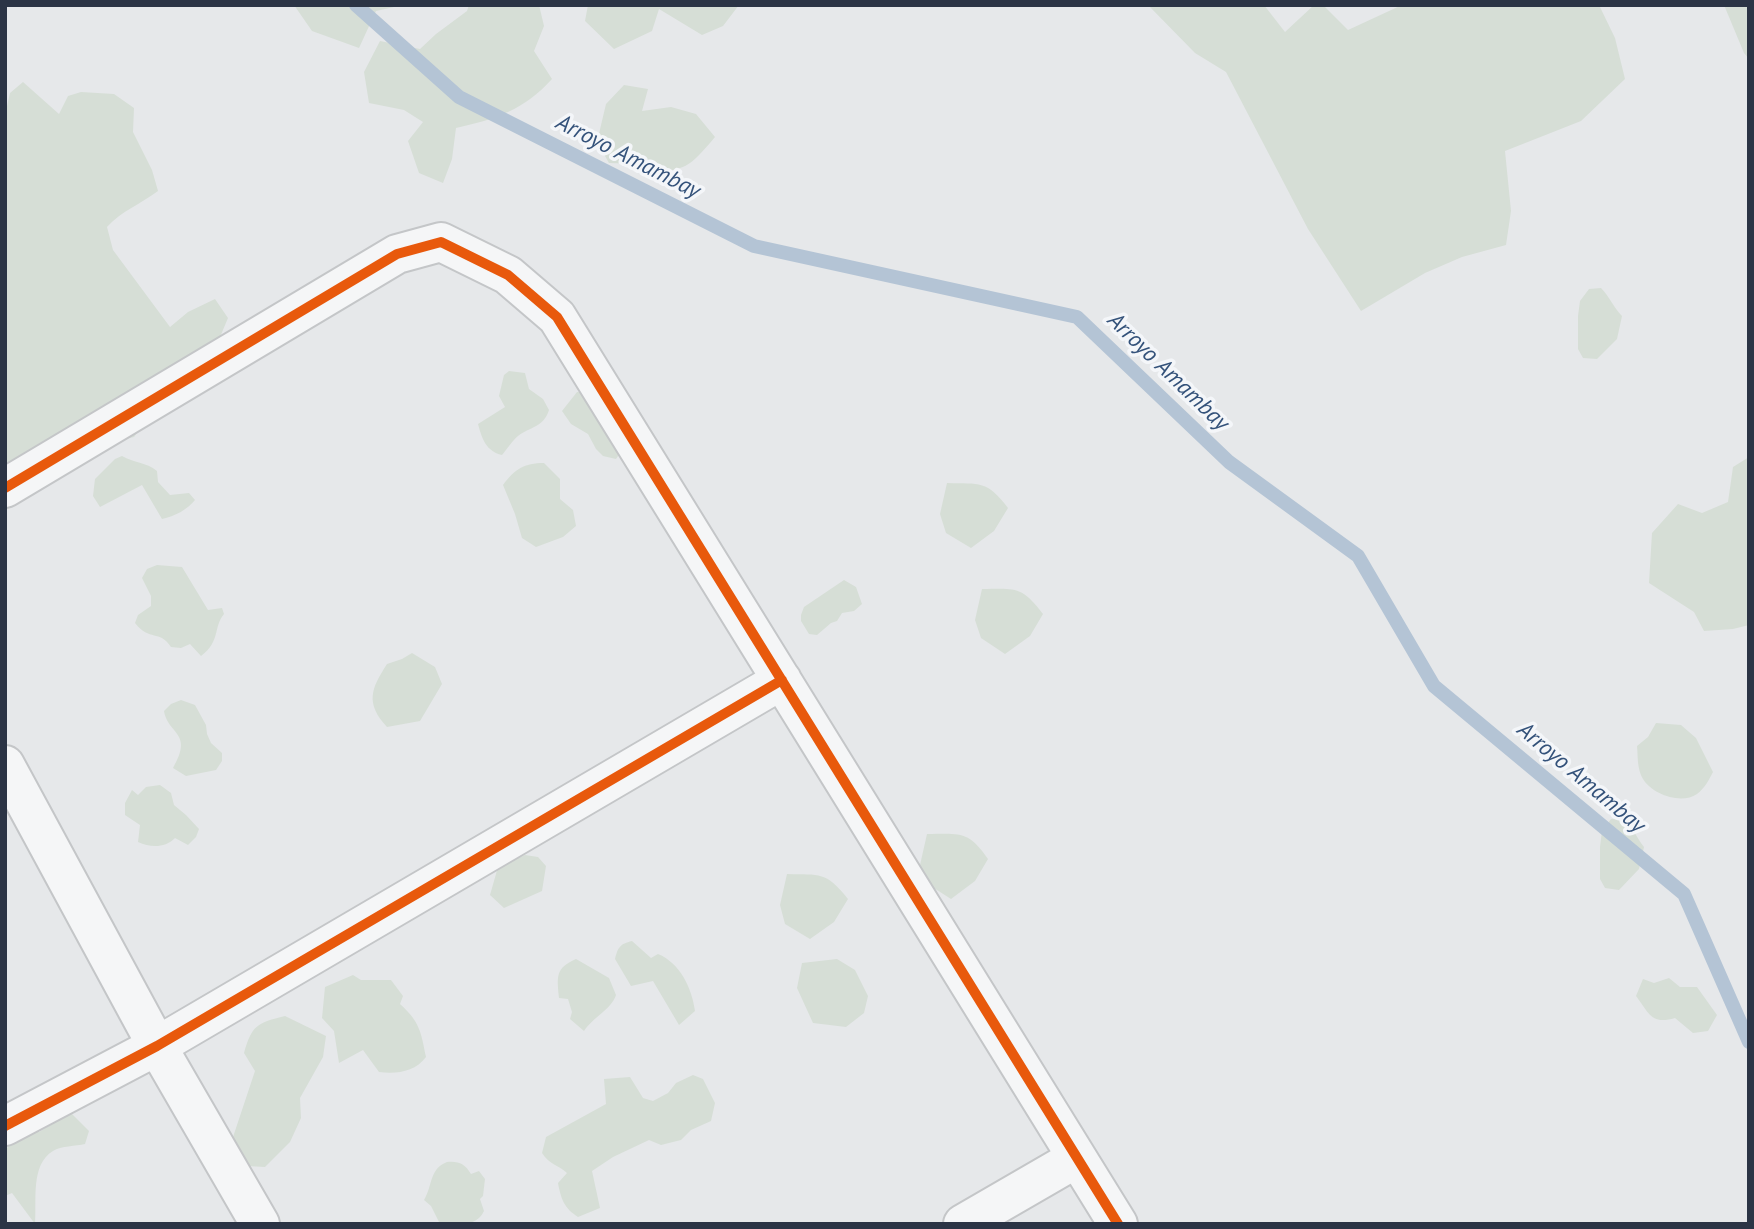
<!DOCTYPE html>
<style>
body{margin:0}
#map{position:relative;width:1754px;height:1229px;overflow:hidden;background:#e6e8ea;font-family:"PT Sans",sans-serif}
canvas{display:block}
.frame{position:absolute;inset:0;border:7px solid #2b3445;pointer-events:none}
</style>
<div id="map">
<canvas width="1754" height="1229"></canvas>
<div class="frame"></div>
</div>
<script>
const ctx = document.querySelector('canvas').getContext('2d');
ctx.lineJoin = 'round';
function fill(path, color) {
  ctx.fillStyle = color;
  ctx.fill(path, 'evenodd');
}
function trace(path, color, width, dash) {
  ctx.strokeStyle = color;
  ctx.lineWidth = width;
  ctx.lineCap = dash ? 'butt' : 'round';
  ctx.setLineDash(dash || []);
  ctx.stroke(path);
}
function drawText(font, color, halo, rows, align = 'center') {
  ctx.font = font + ' "PT Sans",sans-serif';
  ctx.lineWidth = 7;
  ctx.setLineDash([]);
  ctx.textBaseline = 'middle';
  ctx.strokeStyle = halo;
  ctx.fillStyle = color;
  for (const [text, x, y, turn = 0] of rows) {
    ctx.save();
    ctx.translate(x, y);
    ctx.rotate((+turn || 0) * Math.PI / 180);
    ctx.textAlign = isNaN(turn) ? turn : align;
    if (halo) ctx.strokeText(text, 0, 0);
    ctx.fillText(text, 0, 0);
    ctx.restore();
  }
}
const green = new Path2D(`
 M294 5H403L376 11 359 48 312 31Z
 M469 5H539L544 26 534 51 552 79C524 110 496 119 456 128L452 159 443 183 419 173 408 141 423 122 404 110 369 103 364 72 380 41 420 49 436 34 467 11Z
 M588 5H739L723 26 702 35 659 9 652 31 614 49 585 21Z
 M1148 5H1264L1285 32 1314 5H1323L1348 30 1402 5H1599L1615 38 1625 79 1581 121 1505 151 1511 211 1506 245 1462 257 1425 273 1361 311 1308 229 1226 72 1195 53Z
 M1724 5H1749V59L1744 53Z
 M23 82 59 114 68 96 81 92 114 94 134 108 133 132 152 170 158 191C141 204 121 211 107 227L113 250 170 327 188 312 215 299 228 318 212 356 159 404 134 437 79 451 34 495 5 498V115L10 93Z
 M624 85 648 89 642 111 671 107 696 114 715 137C688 169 687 169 645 174L638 164 609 163 597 142 606 104Z
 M1601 288C1610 297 1613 307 1622 316L1617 339 1597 359 1583 358 1578 349V316L1580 301 1589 289Z
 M509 371 525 373 529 389 543 399 549 410C543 428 531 426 518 436 512 441 507 449 502 455 486 451 482 439 478 424L505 407 499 396 504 375Z
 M577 392H589L621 452 616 459 603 456 596 449 588 434 571 424 562 411Z
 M122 456C134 463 146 462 157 471L158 482 170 495 189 493 195 500C187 510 175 516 162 519L142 485 100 507 93 496 95 479 115 459Z
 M1749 457V625L1733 629 1704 631 1694 612 1649 583 1652 533 1678 504 1702 513 1728 502 1733 467Z
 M544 463 560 479V499L573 510 576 526 563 537 536 547 522 538 515 514 503 485C515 469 524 463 544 463Z
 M947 483C980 484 987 480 1008 508L994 531 971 548 946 533 940 514Z
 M157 565 182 567 208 610 222 608 224 614C213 627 221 641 201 656L190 644 181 648 171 647C159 629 150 642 135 623L138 615 151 606V596L142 578 147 569Z
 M844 580 856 587 862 604 854 611 842 613 837 621 831 623 817 635 809 634 801 621V615L804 607Z
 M982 589C1015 589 1021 585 1043 614L1030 636 1005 654 981 638 975 620Z
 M412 653 435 667 442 684 420 721 387 727C365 703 371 689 387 664L402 659Z
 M181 700 195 705 206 725 207 734 211 743 222 753V761L216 770 186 776 173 768C194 732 168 735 164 711L171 704Z
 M1656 723 1681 725 1696 738 1713 772C1709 780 1704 789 1697 794 1681 805 1652 794 1643 779 1637 769 1638 757 1637 746L1648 737Z
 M160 785 171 793 174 805 186 815 199 829 196 837 188 845 175 838C165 848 151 848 138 842L140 825 125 815V803L132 790 138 795 146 787Z
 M1623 818C1633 827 1636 837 1644 847L1639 869 1619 890 1605 888 1600 879V847L1602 831 1611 819Z
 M927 834C960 834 968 830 988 859L975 881 951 899 926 883 920 865Z
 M525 855 538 857 546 866 542 891 504 908 490 895 498 867Z
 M787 874C820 875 826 871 848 899L834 922 810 939 785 924 780 905Z
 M632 941 651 958 658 954C680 963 692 988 695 1011L679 1025 653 981 631 986 615 959C618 947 620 944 632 941Z
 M576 959 609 978 616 995C611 1010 594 1016 584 1031L570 1019 572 1012 568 999 559 998C557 977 555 968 576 959Z
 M837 959 855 970 868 996 864 1013 846 1027 813 1023 797 988 802 963Z
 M353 975 361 980H391L403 996 400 1004C420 1022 421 1032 426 1057 415 1072 397 1074 379 1072L363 1050 339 1063 334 1031 322 1018 325 987Z
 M1669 978 1680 987H1697L1717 1015 1708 1031 1693 1033 1675 1018C1651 1025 1649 1013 1636 996L1643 979 1654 983Z
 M285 1016 326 1036 323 1057 300 1098 301 1118 290 1142 265 1167 247 1166 233 1154V1137L255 1071 244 1053C252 1025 257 1023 285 1016Z
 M693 1075 703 1079 715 1103 711 1121 691 1130 681 1140 661 1145 649 1140 613 1157 592 1171 600 1208 578 1217C564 1208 561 1199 558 1183L567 1173C557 1164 550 1165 542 1153L546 1137 606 1104 604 1079 630 1077 643 1098 653 1101 668 1093 676 1083Z
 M71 1113 89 1131 85 1144C76 1146 61 1146 53 1151 30 1165 37 1201 35 1224L12 1193 5 1196V1152L19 1126 39 1132Z
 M447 1162C459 1161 465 1164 471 1174L479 1171 485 1179 483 1196 480 1199 484 1211C476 1228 457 1224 440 1224L431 1206 424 1200C433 1185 429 1169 447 1162Z`);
const stream = new Path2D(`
 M356 5 459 97 754 246 1077 317 1229 462 1358 556 1434 686 1684 894 1749 1042`);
const minor = new Path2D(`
 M5 488 397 254 441 242 508 275 557 317 1118 1224
 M5 765 157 1046 260 1224
 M5 1126 157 1046 782 680
 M963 1224 1077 1158`);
const cycleway = new Path2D(`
 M5 488 397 254 441 242 508 275 557 317 1118 1224
 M5 1126 157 1046 782 680`);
const waterNames = [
 ["Arroyo Amambay",628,157,27],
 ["Arroyo Amambay",1168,372,44],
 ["Arroyo Amambay",1581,778,40]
];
fill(green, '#d6ded6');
trace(stream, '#b4c4d5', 14);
trace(minor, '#c4c6c8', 42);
trace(minor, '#f5f6f7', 38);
trace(cycleway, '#e8590c', 10);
drawText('italic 23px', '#34527a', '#f4f6f9', waterNames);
</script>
